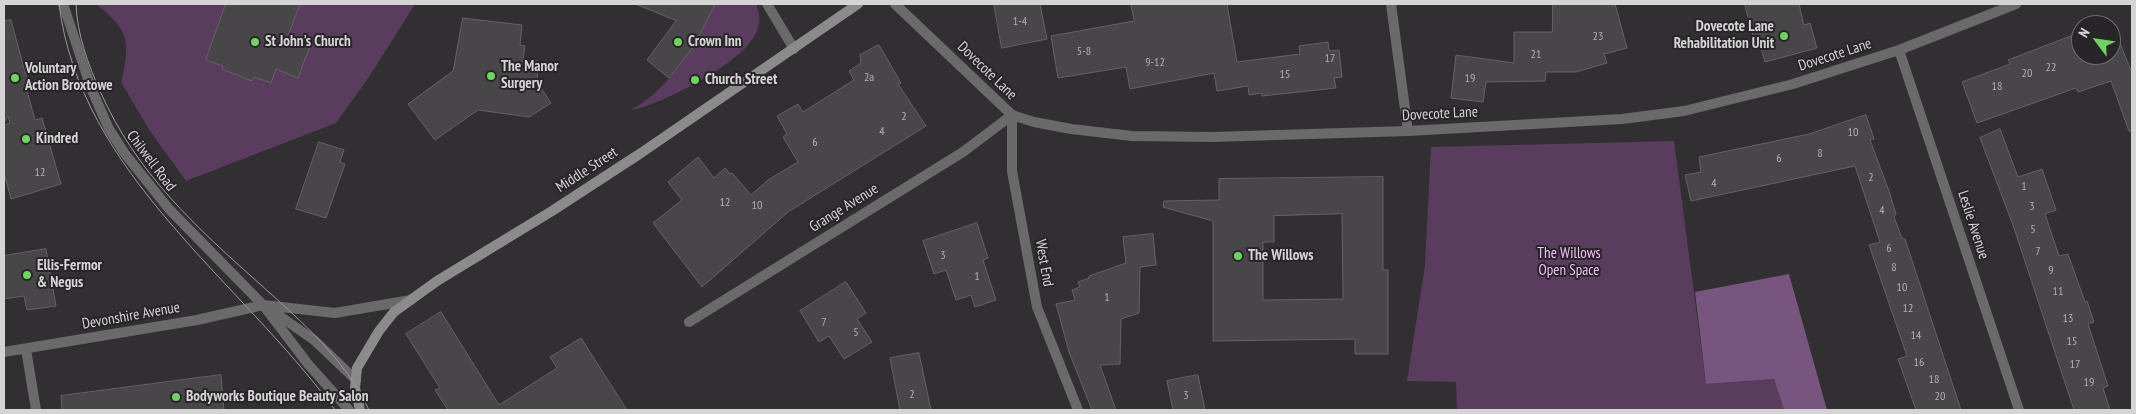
<!DOCTYPE html>
<style>
body{margin:0}
#map{position:relative;width:2136px;height:414px;overflow:hidden;background:#312f31;font-family:"PT Sans Narrow",sans-serif}
canvas{display:block}
.frame{position:absolute;inset:0;border:5px solid #d5d4d5;pointer-events:none}
.north{position:absolute;left:2071px;top:15px;width:50px;height:50px;box-sizing:border-box;background:#272527;border:1px solid #6d6b6d;border-radius:50%;rotate:301deg;font-size:14px;font-weight:700;line-height:20px;text-align:center;color:#d5d4d5}
.north::after{content:'';display:block;margin:auto;width:18px;height:22px;background:#6ed361;clip-path:polygon(50% 0,100% 100%,50% 72%,0 100%)}
</style>
<div id="map">
<canvas width="2136" height="414"></canvas>
<div class="frame"></div>
<div class="north">N</div>
</div>
<script>
const ctx = document.querySelector('canvas').getContext('2d');
ctx.lineJoin = 'round';
function fill(path, color) {
  ctx.fillStyle = color;
  ctx.fill(path, 'evenodd');
}
function trace(path, color, width, dash) {
  ctx.strokeStyle = color;
  ctx.lineWidth = width;
  ctx.lineCap = dash ? 'butt' : 'round';
  ctx.setLineDash(dash || []);
  ctx.stroke(path);
}
function drawText(font, color, halo, rows, align = 'center') {
  ctx.font = font + ' "PT Sans Narrow",sans-serif';
  ctx.lineWidth = 4;
  ctx.setLineDash([]);
  ctx.textBaseline = 'middle';
  ctx.strokeStyle = halo;
  ctx.fillStyle = color;
  for (const [text, x, y, turn = 0] of rows) {
    ctx.save();
    ctx.translate(x, y);
    ctx.rotate((+turn || 0) * Math.PI / 180);
    ctx.textAlign = isNaN(turn) ? turn : align;
    if (halo) ctx.strokeText(text, 0, 0);
    ctx.fillText(text, 0, 0);
    ctx.restore();
  }
}
const green = new Path2D(`
 M96 4H415L369 77 336 123 186 181 150 131 121 82C131 43 129 29 96 4Z
 M715 4H756C760 14 761 23 756 33 744 62 662 105 631 110 671 88 696 44 715 4Z
 M1674 141 1706 384 1774 379 1784 410H1457L1456 382 1407 381 1425 265 1431 147Z`);
const forest = new Path2D(`
 M1789 274 1827 410H1784L1774 379 1706 384 1695 292Z`);
const building = new Path2D(`
 M226 4H300L287 38 310 46 298 78 276 69 271 83 254 77 252 81 222 69 223 66 206 60Z
 M636 4H715L694 46 669 78 647 60 676 21Z
 M994 4H1040L1047 39 1002 48Z
 M1131 4H1227L1237 62 1300 54 1299 46 1328 42 1329 51 1339 50 1342 77 1334 78 1336 88 1262 96V93L1249 95 1248 86 1217 91 1214 73 1130 89 1126 67 1058 78 1051 36 1134 21Z
 M1553 4H1615L1627 48 1604 54 1607 63 1576 72H1546L1545 81 1486 82 1483 102 1451 98 1456 55 1514 63V32H1552Z
 M1745 4H1799L1804 25 1810 23 1817 48 1765 62 1761 48 1757 49Z
 M463 18 522 25 520 45 525 46 523 60 538 61 537 82 551 103 529 117 478 110 435 140 408 104 453 71Z
 M11 20 28 83 26 87 35 120 42 118 61 184 11 199 4 173V125L10 123 8 116 4 123V21Z
 M2111 25 2114 28 2132 73V131H2129L2111 81 2078 92 2076 88 1977 123 1962 82 2010 64 2008 60 2081 32V55H2111Z
 M879 45 901 83 898 84 926 126 788 212 702 287 653 223 682 200 668 182 698 157 714 178 725 168 730 174 732 173 751 195 768 180 798 162 783 137 787 134 777 116 798 104 803 112 854 80 849 71 861 63 860 55Z
 M1866 115 1874 139 1870 140 1889 191 1896 214 1894 217 1902 238 1905 239 1961 410H1916L1898 359 1907 356 1869 245 1880 242 1855 166 1691 201 1685 175 1701 172 1699 157 1809 134Z
 M2000 129 2018 177 2042 169 2056 210 2045 214 2059 256 2068 254 2085 302 2087 301 2094 322 2088 324 2108 386 2103 388 2110 410H2074L2013 225 1980 138Z
 M319 142 344 150 340 162 345 164 326 218 296 209Z
 M1383 177V270H1388V354H1355V339L1213 341V221L1163 207 1164 201 1219 200V179ZM1342 214 1343 299 1263 300V242H1274V216Z
 M977 223 988 258 983 260 996 300 975 307 971 295 956 300 946 270 934 274 923 241Z
 M1153 234 1156 265 1140 267 1139 313 1121 319 1120 364 1100 365 1116 410H1092L1069 352 1056 304 1075 300 1072 290 1080 287 1078 282 1089 278V276L1126 263 1123 237Z
 M46 249 56 306 27 310 24 296 4 299V256Z
 M846 282 866 313 857 319 872 342 844 359 829 336 819 342 800 311Z
 M441 312 499 405 557 368 550 357 581 338 627 410H448L435 390 440 388 406 334Z
 M919 353 931 410H900L890 358Z
 M221 375 224 410H62L61 396Z
 M1198 375 1205 410H1173L1167 381Z`);
const street = new Path2D(`
 M63 4 91 88 109 129 125 154 169 209 263 305 308 364 349 410
 M767 4 794 49
 M895 4 1012 115 1034 122 1071 129 1132 136 1212 137 1408 131 1622 119 1684 111 1793 84 1899 50 2016 4
 M1391 4 1408 131
 M1899 50 2019 410
 M1012 115V171L1037 307 1078 410
 M271 310 314 340 356 380
 M689 322 963 152 1012 115
 M26 349 36 410
 M4 352 197 320 263 305 335 313 411 300`);
const secondary = new Path2D(`
 M360 410 355 388 357 368 379 331 394 312 437 281 552 211 641 153 858 4`);
const tram = new Path2D(`
 M59 4C80 174 240 280 335 410
 M76 4C77 34 88 64 100 91 136 173 196 227 261 285 303 323 344 358 369 410`);
const markers = [
 [1784,36,5,"#6ed361"],
 [255,42,5,"#6ed361"],
 [678,42,5,"#6ed361"],
 [491,76,5,"#6ed361"],
 [15,78,5,"#6ed361"],
 [695,80,5,"#6ed361"],
 [26,139,5,"#6ed361"],
 [1238,256,5,"#6ed361"],
 [27,275,5,"#6ed361"],
 [176,397,5,"#6ed361"]
];
const numberNames = [
 ["1-4",1020,22],
 ["23",1598,37],
 ["5-8",1084,52],
 ["21",1536,55],
 ["17",1330,59],
 ["9-12",1155,63],
 ["22",2051,68],
 ["20",2027,74],
 ["15",1285,75],
 ["2a",869,78],
 ["19",1470,79],
 ["18",1997,87],
 ["2",904,117],
 ["4",882,132],
 ["10",1853,133],
 ["6",815,143],
 ["8",1820,154],
 ["6",1779,159],
 ["12",40,173],
 ["2",1871,178],
 ["4",1714,184],
 ["1",2024,187],
 ["12",725,203],
 ["10",757,206],
 ["3",2032,207],
 ["4",1882,211],
 ["5",2033,230],
 ["6",1889,249],
 ["7",2038,252],
 ["3",943,256],
 ["8",1894,268],
 ["9",2051,271],
 ["1",977,277],
 ["10",1902,288],
 ["11",2058,292],
 ["1",1107,298],
 ["12",1908,309],
 ["13",2068,319],
 ["7",824,323],
 ["5",856,333],
 ["14",1916,336],
 ["15",2072,342],
 ["16",1919,363],
 ["17",2075,365],
 ["18",1934,380],
 ["19",2089,383],
 ["2",912,395],
 ["3",1186,396],
 ["20",1940,397]
];
const poiNames = [
 ["Dovecote Lane",1774,27,"right"],
 ["Rehabilitation Unit",1774,44,"right"],
 ["St John's Church",265,42],
 ["Crown Inn",688,42],
 ["The Manor",501,67],
 ["Surgery",501,84],
 ["Voluntary",25,69],
 ["Action Broxtowe",25,86],
 ["Church Street",705,80],
 ["Kindred",36,139],
 ["The Willows",1248,256],
 ["Ellis-Fermor",37,266],
 ["& Negus",37,283],
 ["Bodyworks Boutique Beauty Salon",186,397]
];
const streetNames = [
 ["Dovecote Lane",1835,55,-18],
 ["Dovecote Lane",987,71,44],
 ["Dovecote Lane",1440,114,-3],
 ["Chilwell Road",151,161,53],
 ["Middle Street",587,170,-33],
 ["Grange Avenue",844,208,-32],
 ["Leslie Avenue",1973,225,72],
 ["West End",1044,263,80],
 ["Devonshire Avenue",131,316,-10]
];
const parkNames = [
 ["The Willows",1569,254],
 ["Open Space",1569,271]
];
fill(green, '#593c5e');
fill(forest, '#78557e');
fill(building, '#484649');
trace(building, '#646264', 1);
trace(street, '#6b6a6b', 10);
trace(secondary, '#8c8b8c', 10);
trace(tram, '#9b9a9b', 1);
for (const [x, y, r, color] of markers) {
  const dot = new Path2D();
  dot.arc(x, y, r, 0, 2 * Math.PI);
  ctx.fillStyle = color;
  ctx.fill(dot);
  trace(dot, '#272527', 2);
}
drawText('12px', '#b2b0b2', null, numberNames);
drawText('bold 15px', '#d5d4d5', '#272527', poiNames, 'left');
drawText('15px', '#d5d4d5', '#272527', streetNames);
drawText('15px', '#f5bdfe', '#272527', parkNames);
</script>
